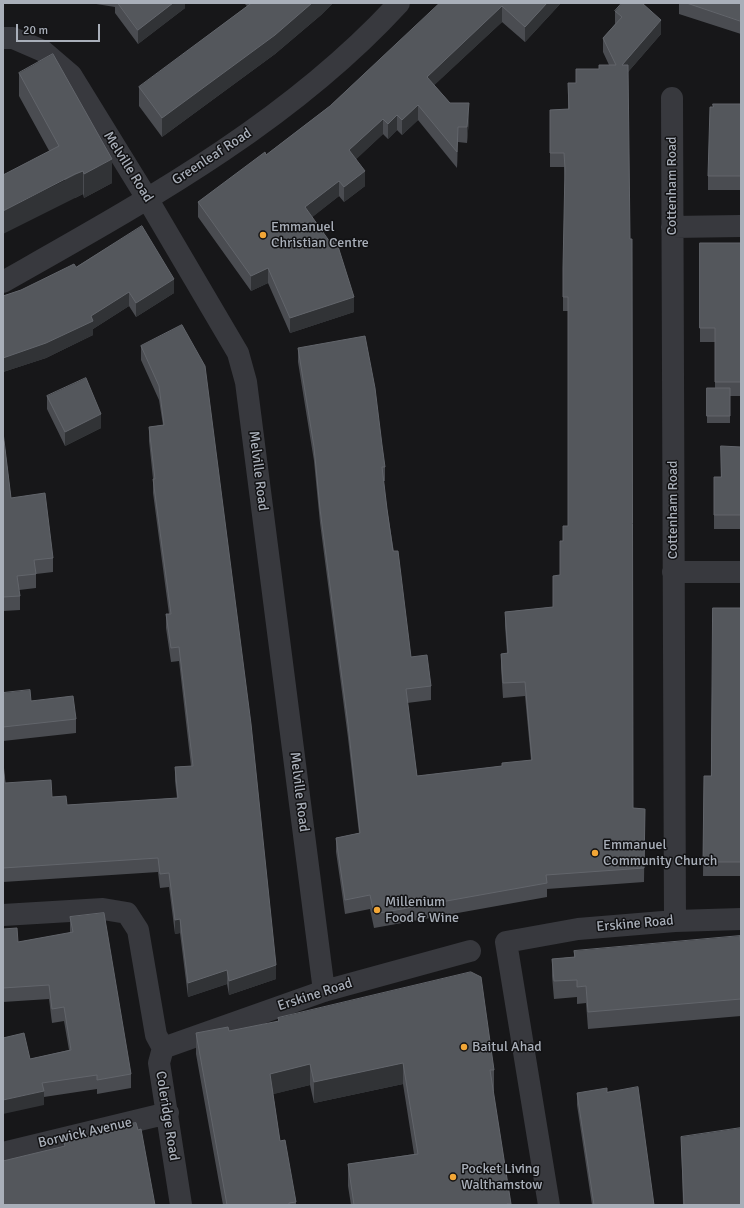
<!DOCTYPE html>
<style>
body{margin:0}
#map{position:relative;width:744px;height:1208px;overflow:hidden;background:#171719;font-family:Signika,sans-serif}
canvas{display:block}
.frame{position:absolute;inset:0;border:4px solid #a9afb9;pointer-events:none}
.scale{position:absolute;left:16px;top:24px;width:84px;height:18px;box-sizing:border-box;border:2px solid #a9afb9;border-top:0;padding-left:5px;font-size:12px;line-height:14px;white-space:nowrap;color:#a9afb9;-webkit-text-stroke:3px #121214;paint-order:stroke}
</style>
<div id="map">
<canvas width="744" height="1208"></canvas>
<div class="frame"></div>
<div class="scale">20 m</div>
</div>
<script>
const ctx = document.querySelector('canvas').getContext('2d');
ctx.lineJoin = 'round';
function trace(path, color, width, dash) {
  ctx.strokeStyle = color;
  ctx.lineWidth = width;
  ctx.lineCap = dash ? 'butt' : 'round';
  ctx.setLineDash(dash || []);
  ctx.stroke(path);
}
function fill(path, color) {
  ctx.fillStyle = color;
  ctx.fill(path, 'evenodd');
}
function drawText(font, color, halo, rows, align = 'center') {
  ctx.font = font + ' Signika,sans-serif';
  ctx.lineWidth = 3;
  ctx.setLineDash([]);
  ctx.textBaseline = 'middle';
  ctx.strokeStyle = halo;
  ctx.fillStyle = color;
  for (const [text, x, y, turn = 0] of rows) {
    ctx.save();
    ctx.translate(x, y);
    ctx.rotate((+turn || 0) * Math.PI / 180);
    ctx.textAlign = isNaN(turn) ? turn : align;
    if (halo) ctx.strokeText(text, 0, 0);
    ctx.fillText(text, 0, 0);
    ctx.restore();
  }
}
const minor = new Path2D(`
 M3 38H13L43 51 71 75 148 200 238 353 246 382 324 991
 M672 98 675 921
 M672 227 741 226
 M3 282C144 202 289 123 399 3
 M673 572H741
 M3 915 103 909 127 913 138 930 156 1035 163 1048 159 1063 181 1205
 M163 1048 324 991 470 951
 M3 1153 168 1113
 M549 1205 506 942 578 929 675 921 741 919`);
const wall = new Path2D(`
 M90 3H185V8L138 44 115 13V7Z
 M244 3H333L321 15 275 54 162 137 139 106V87L247 6Z
 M440 3H561L525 42 502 22 434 85 450 103 469 119 467 143 458 142 457 168 418 120 402 135 397 130 388 139 383 134 356 159 365 186 344 202 339 196 312 217 354 312 290 333 268 283 251 291 198 217V202L266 155 330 106Z
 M679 3H741V34L679 14Z
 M615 11 661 34 628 72 633 808 645 809 644 882 547 889V897L374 928 370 909 345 914 336 852V838L359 833 348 738 320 523 314 461 298 362V348L385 467V481H383L387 509 411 657 431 686V700L407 703 417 776 502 766 531 760 525 696 503 698 501 668V654L507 653 505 626V612L553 607 560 575 563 541 568 526V311H563V282L565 180 564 167H550V110L568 109V83H576V69H599L609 65 603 52V38L615 24Z
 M19 73 112 183 84 198 83 194 75 198 19 96Z
 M741 104V190H708V176Z
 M700 243H741V396H730V423H707V388H715V342H700Z
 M76 267 174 293 136 317 129 306 93 329V335L46 358 3 372V296L21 290Z
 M182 325 276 979 229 995 227 984 188 997 180 933 175 934 169 887 160 888 158 872 3 882V763L5 783 52 797 67 805 177 798 175 781V767L191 766 179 661 171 662 166 628V614H169L153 493V479L149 441V427L163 425 159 400 141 360V346Z
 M47 396 101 428 65 446 47 409Z
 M3 432 11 498 53 558V572L36 574V588L19 590 20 596V610L3 611Z
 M741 447V529H714V477H721Z
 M741 608V876H703L704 776H711Z
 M3 693 31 701 76 719V733L3 741Z
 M70 917 131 1074V1088L97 1094V1089L44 1097V1105L30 1059 69 1050 64 1021 52 1023 49 999 3 1002V929L18 942 70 933Z
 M741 949V1016L588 1029 586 1003 577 1004V997L554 999 552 976V959L574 957V951Z
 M278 1018 494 1070V1091H493L511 1205H351L348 1186V1164L414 1154 403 1084 314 1103 310 1085 273 1094 280 1141 296 1202V1205H223L196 1054V1033L229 1031 278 1022Z
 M607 1092 654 1205H592L577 1105V1093Z
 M681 1137 741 1205H683Z`);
const shadedWall = new Path2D(`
 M173 3H185V8L138 44V30Z
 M312 3H333L321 15 275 54 162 137V118Z
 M547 3H561L525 42V27Z
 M502 6V22L427 92V77Z
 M661 20V34L622 79V65Z
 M469 103V119L467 143V127Z
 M418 105V120L402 135V120Z
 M397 115V130L388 139V124Z
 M383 119V134L349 166V150Z
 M458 127V142L457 168V152Z
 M112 159V183L84 198V174Z
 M83 171V194L3 234V211Z
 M365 171V186L344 202V187Z
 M339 181V196L305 223V207Z
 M268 268V283L251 291V276Z
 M174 279V293L136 317V303Z
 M129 292V306L93 329V335L46 358 3 372V358L91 316Z
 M354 297V312L290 333V318Z
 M101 414V428L65 446V432Z
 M180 919V933L175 934V920Z
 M276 965V979L229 995V981Z
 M227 970V984L188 997V983Z
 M403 1063V1084L314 1103V1082Z
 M310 1064V1085L270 1095V1074Z
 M44 1091V1105L3 1114V1100Z`);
const building = new Path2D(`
 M118 3H173L138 30Z
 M252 3H312L275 35 162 118 139 87Z
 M440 3H547L525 27 502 6 427 77 450 103H469L467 127H458L457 152 418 105 402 120 397 115 388 124 383 119 349 150 365 171 344 187 339 181 305 207 330 242 336 240 354 297 290 318 268 268 251 276 198 202 265 152 266 155 330 106Z
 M622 3H642L661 20 622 65H628L630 239H632L633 808 645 809 644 868 546 875 547 883 374 914 370 895 345 900 336 838 360 833 348 724 320 509 314 447 298 348 365 336 375 388 382 445 385 467H382L387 509 393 551H398L411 657 427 655 431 686 406 689 417 776 502 766V763L532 760 525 682 503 683 501 654 508 653 505 612 553 607V576L560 575V541H563V526H568V297H563V268L565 168 564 153H550V110L569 109 568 83H576V69H599V65H616L603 38 622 17 615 11Z
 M687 3H741V21Z
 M53 54 112 159 84 174 83 171 75 174 3 211V175L59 146 19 73Z
 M713 104H741V176H708L710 107H713Z
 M142 226 174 279 136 303 129 292 91 316 93 321 46 343 3 358V296L21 290 74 264 76 267Z
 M700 243H741V382H715V328H700Z
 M182 325 205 366 251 724 276 965 229 981 227 970 188 983 180 919 175 920 169 873 160 874 158 858 3 868V763L5 783 51 780 52 797 66 796 67 805 178 798 175 767 193 766 179 647 171 648 166 614H171L153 479H155L149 427 164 425 159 386 141 346Z
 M86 378 101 414 65 432 47 396Z
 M707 388H730V416H707Z
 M3 432 11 498 45 493 53 558 34 560 36 574 17 576 20 596 3 597Z
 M721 446 741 447V515H714V477H721Z
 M713 608H741V862H703L704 776H711Z
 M30 690 31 701 73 696 76 719 3 727V693Z
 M104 913 131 1074 97 1080V1075L42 1083 44 1091 3 1100V1038L24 1033 30 1059 71 1050 64 1007 52 1009 49 985 3 988V929L17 928 18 942 73 932 70 917Z
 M740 936 741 949V999L588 1012 586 986 577 987V980L554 981 552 959 575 957 574 951Z
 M471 972 481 977 494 1070H490L511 1204H507V1205H354L348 1164 418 1154 403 1063 314 1082 310 1064 270 1074 280 1141 285 1140 296 1202 289 1203V1205H227L196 1033 228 1027 229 1031 279 1021 278 1018Z
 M638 1087 654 1205H594L577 1093 607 1088V1092Z
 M136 1123 138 1130 141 1129 155 1205H3V1161L65 1146 64 1143 108 1131V1128Z
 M741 1128V1205H684L681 1137Z`);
const markers = [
 [263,235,4,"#f2a636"],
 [595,853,4,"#f2a636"],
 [377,910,4,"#f2a636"],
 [464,1047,4,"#f2a636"],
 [453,1177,4,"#f2a636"]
];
const streetNames = [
 ["Greenleaf Road",212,157,-33],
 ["Melville Road",128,167,58],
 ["Cottenham Road",672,186,-90],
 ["Melville Road",258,471,83],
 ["Cottenham Road",673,510,-90],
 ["Melville Road",299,792,83],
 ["Erskine Road",635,924,-5],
 ["Erskine Road",315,995,-18],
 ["Coleridge Road",167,1116,81],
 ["Borwick Avenue",85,1133,-13]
];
const poiNames = [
 ["Emmanuel",271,227],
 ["Christian Centre",271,243],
 ["Emmanuel",603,845],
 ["Community Church",603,861],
 ["Millenium",385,902],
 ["Food & Wine",385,918],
 ["Baitul Ahad",472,1047],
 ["Pocket Living",461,1169],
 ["Walthamstow",461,1185]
];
trace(minor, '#38393e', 22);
fill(wall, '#4a4c51');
fill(shadedWall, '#313336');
fill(building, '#54575c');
trace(building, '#62656b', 1);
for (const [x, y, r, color] of markers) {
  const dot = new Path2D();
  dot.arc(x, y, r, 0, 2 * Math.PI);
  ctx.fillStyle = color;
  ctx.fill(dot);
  trace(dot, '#121214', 1.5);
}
drawText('14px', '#a9afb9', '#121214', streetNames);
drawText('14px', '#a9afb9', '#121214', poiNames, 'left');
</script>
